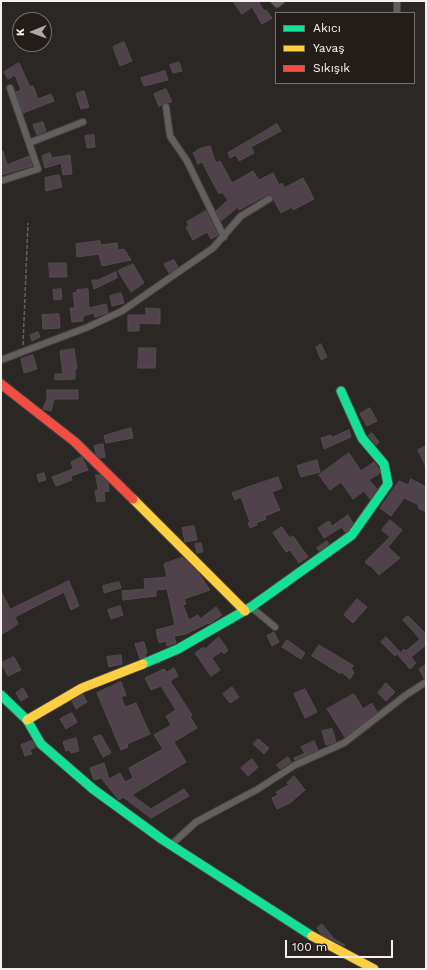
<!DOCTYPE html>
<meta charset="utf-8">
<style>
body{margin:0}
#map{position:relative;width:427px;height:970px;overflow:hidden;background:#2b2725;font-family:"Work Sans",sans-serif}
canvas{display:block}
.frame{position:absolute;inset:0;border:2px solid #f6f1ef;pointer-events:none}
.legend{position:absolute;left:275px;top:12px;width:140px;height:72px;box-sizing:border-box;background:#231c19;border:1px solid #77716f;margin:0;padding:5px 7px;list-style:none;font-size:12px;color:#f6f1ef}
.legend li{display:flex;align-items:center;gap:8px;height:20px}
.legend b{width:20px;border:1px solid #77716f}
.north{position:absolute;left:12px;top:12px;width:40px;height:40px;box-sizing:border-box;background:#231c19;border:1px solid #77716f;border-radius:50%;rotate:269deg;font-size:11px;font-weight:700;line-height:16px;text-align:center;color:#f6f1ef}
.north::after{content:'';display:block;margin:auto;width:14px;height:18px;background:#afaaa8;clip-path:polygon(50% 0,100% 100%,50% 72%,0 100%)}
.scale{position:absolute;left:285px;top:940px;width:108px;height:18px;box-sizing:border-box;border:2px solid #f6f1ef;border-top:0;padding-left:5px;font-size:12px;line-height:14px;white-space:nowrap;color:#f6f1ef;-webkit-text-stroke:3px #231c19;paint-order:stroke}
</style>
<div id="map">
<canvas width="427" height="970"></canvas>
<div class="frame"></div>
<ul class="legend">
<li><b style="height:5px;background:#16e098"></b>Akıcı</li>
<li><b style="height:5px;background:#ffcf43"></b>Yavaş</li>
<li><b style="height:5px;background:#f24e42"></b>Sıkışık</li>
</ul>
<div class="north">K</div>
<div class="scale">100 m</div>
</div>
<script>
const ctx = document.querySelector('canvas').getContext('2d');
ctx.lineJoin = 'round';
function fill(path, color) {
  ctx.fillStyle = color;
  ctx.fill(path, 'evenodd');
}
function trace(path, color, width, dash) {
  ctx.strokeStyle = color;
  ctx.lineWidth = width;
  ctx.lineCap = dash ? 'butt' : 'round';
  ctx.setLineDash(dash || []);
  ctx.stroke(path);
}
const building = new Path2D(`
 M233 1H261L259 3 264 11 266 10 272 18 262 24 252 7 242 14Z
 M124 42 132 61 120 66 113 47Z
 M179 62 182 71 173 73 170 65Z
 M19 63 30 87 33 86 38 99 51 94 54 101 23 113 16 92 21 90 15 75 8 79 4 72Z
 M165 71 168 80 144 86 141 78Z
 M166 89 172 102 164 103 159 107 154 94Z
 M84 91 89 107 81 109 76 94Z
 M43 122 46 131 37 135 33 125Z
 M277 124 281 131 251 147 254 153 239 161 236 155 230 158 228 153Z
 M94 135 95 147 87 148 85 136Z
 M210 146 216 163 220 161 232 183 253 171 259 180 273 173 279 185 282 183 284 188 303 178 314 199 293 210 292 207 281 213 270 193 239 210 238 207 221 221 216 211 228 200 222 192 219 194 202 162 198 164 193 153 197 151V150Z
 M1 151H3L7 165 29 156 32 166 1 175Z
 M50 153 52 158 70 155 72 174 63 175 61 163 45 168 42 156Z
 M59 175 62 187 46 191 45 178Z
 M206 211 218 235 211 239 207 232 193 240 186 227 189 225 187 222Z
 M100 241 101 245 117 243 118 250 124 249 131 260 102 266 99 254 77 257 76 244Z
 M174 260 178 267 169 273 164 264Z
 M49 263H66L67 277H50Z
 M133 264 144 283 131 292 118 271Z
 M116 272 117 278 94 289 92 280H98Z
 M61 289 62 299 54 300 53 290Z
 M88 289 89 308 106 304 108 313 95 317 94 313 83 316V321L72 322 70 308H75L73 293 77 292V290Z
 M121 293 124 303 112 306 110 296Z
 M146 308 160 309V324L139 323V331H128V315H146Z
 M59 314 60 328 43 329 42 315Z
 M38 332 40 337 32 341 30 335Z
 M321 344 327 357 321 360 316 347Z
 M139 348H156L155 368H138Z
 M74 349 77 369H75V379L55 380V374H63L60 351Z
 M33 355 37 369 24 373 21 359Z
 M47 390H78V399H54L51 411 43 409 47 399Z
 M370 408 377 421 367 426 360 414Z
 M131 428 133 438 106 443 104 436Z
 M349 430 351 437 324 449 321 438 331 435 332 437Z
 M372 433 379 442 376 445 368 436Z
 M103 444 105 457 100 458 96 454 94 446Z
 M426 446V467L418 450Z
 M349 453 361 471 374 462 379 469 380 473 369 480 377 489 370 499 364 491 353 499 341 482 330 490 319 475Z
 M82 457 88 470 71 476 72 480 56 486 52 477 73 469 71 462Z
 M317 460 320 472 301 477 297 466Z
 M44 473 46 480 39 482 37 475Z
 M96 475H100L108 482 109 491 104 492 105 501 97 502 95 491 98 490Z
 M278 477 282 488 272 492 280 510 265 516 266 519 256 523 257 525 250 528 248 523 250 522 241 497 235 500 232 493Z
 M411 479 426 487V512L418 508 419 505 404 498 391 516 380 508 399 481 408 485Z
 M348 515 353 523 348 531 345 532 342 527 324 538 318 528 329 521 332 526Z
 M390 520 402 530 388 547 400 558 379 575 370 565 369 566 365 562 390 537 382 530Z
 M194 526 197 540 185 542 182 528Z
 M282 527 290 538 293 536 308 557 299 563 290 550 286 552 273 533Z
 M327 541 329 544 319 551 317 548Z
 M201 543 203 552 197 553 195 544Z
 M184 557 195 568 210 590 184 599 186 604 183 605 189 620 198 615 200 619 216 607 222 615 209 624 208 623 186 634 174 636 176 643 167 646 166 641 159 643 156 630 175 625 167 589 156 590V596L123 600 122 591 145 589 144 579 167 577 164 564Z
 M69 581 79 606 71 610 64 592 15 617 18 624 1 635V591L10 609Z
 M119 582 121 588 104 593 103 586Z
 M357 599 367 607 353 623 344 615Z
 M120 606 123 615 111 619 108 610Z
 M408 616 426 634V645L411 657 416 663 410 669 398 655 404 649 406 651 420 639 403 620Z
 M274 632 279 642 272 646 267 636Z
 M219 637 228 650 224 654 222 651 212 658 220 670 211 676 195 653 204 647 205 649Z
 M386 637 400 652 395 656 381 642Z
 M287 640 305 653 301 659 282 647Z
 M144 642 147 653H145L146 657 140 659 135 644Z
 M319 645 354 666 351 668 354 673 350 679 339 670 341 674 312 656Z
 M121 655 122 664 109 667 107 657Z
 M14 657 21 670 8 676 1 663Z
 M426 665V678H424L419 669Z
 M174 668 178 676 170 681 192 715 190 716 197 728 174 742 186 762 132 795 151 809 184 789 189 796 151 818 123 797 119 800 101 778 94 780 90 768 104 763 109 779 120 773 125 782 133 778 129 768 163 749 154 735 171 725 166 716 176 710 161 686 151 690 145 678 164 669 167 672Z
 M121 682 126 695 121 697 125 707 136 703 150 734 127 744 128 747 121 750 97 693Z
 M386 683 395 692 386 701 378 693Z
 M232 687 239 697 230 703 223 694Z
 M23 688 28 697 21 701 16 693Z
 M305 689 317 712 305 718 294 694Z
 M354 694 363 709 372 703 377 712 345 737 327 709Z
 M83 695 87 702 76 709 72 701Z
 M72 713 77 722 66 729 60 719Z
 M332 729 336 742 326 745 322 731Z
 M101 735 111 753 103 757 93 738Z
 M76 738 79 751 71 753 70 750 66 751 63 742Z
 M258 739 269 748 264 754 253 744Z
 M32 741 36 747 30 750 32 754 25 756 21 745Z
 M314 741 318 750 295 760 294 758 305 753 301 747Z
 M288 757 291 762 280 769 277 765Z
 M252 759 258 767 248 776 241 768Z
 M294 776 305 790 290 803 277 809 272 798 278 795 276 792 289 785 287 783Z
 M322 924 334 939 345 945 344 946 322 935 317 928Z`);
const path = new Path2D(`
 M23 345 28 223`);
const street = new Path2D(`
 M274 1 277 4 281 1
 M397 13V1
 M166 107 170 136 187 161 224 237
 M29 143 83 122
 M1 181 38 169 10 88
 M1 360 88 327 122 311 213 248 241 216 269 199
 M251 607 275 627
 M171 845 196 822 258 789 295 765 344 743 406 695 426 682`);
const fast = new Path2D(`
 M143 664 178 649 251 607 352 535 388 484 384 464 362 438 341 391
 M1 695 27 720 41 744 93 789 163 840 312 936`);
const slow = new Path2D(`
 M133 499 245 611
 M27 720 82 688 143 664
 M312 936 374 969`);
const jam = new Path2D(`
 M1 384 75 442 133 499`);
fill(building, '#50424b');
trace(building, '#514e4e', 1);
trace(street, '#484544', 8);
trace(fast, '#484544', 11);
trace(slow, '#484544', 11);
trace(jam, '#484544', 11);
trace(path, '#666463', 1.5, [4, 2]);
trace(street, '#625f5e', 6);
trace(fast, '#16e098', 9);
trace(slow, '#ffcf43', 9);
trace(jam, '#f24e42', 9);
</script>
